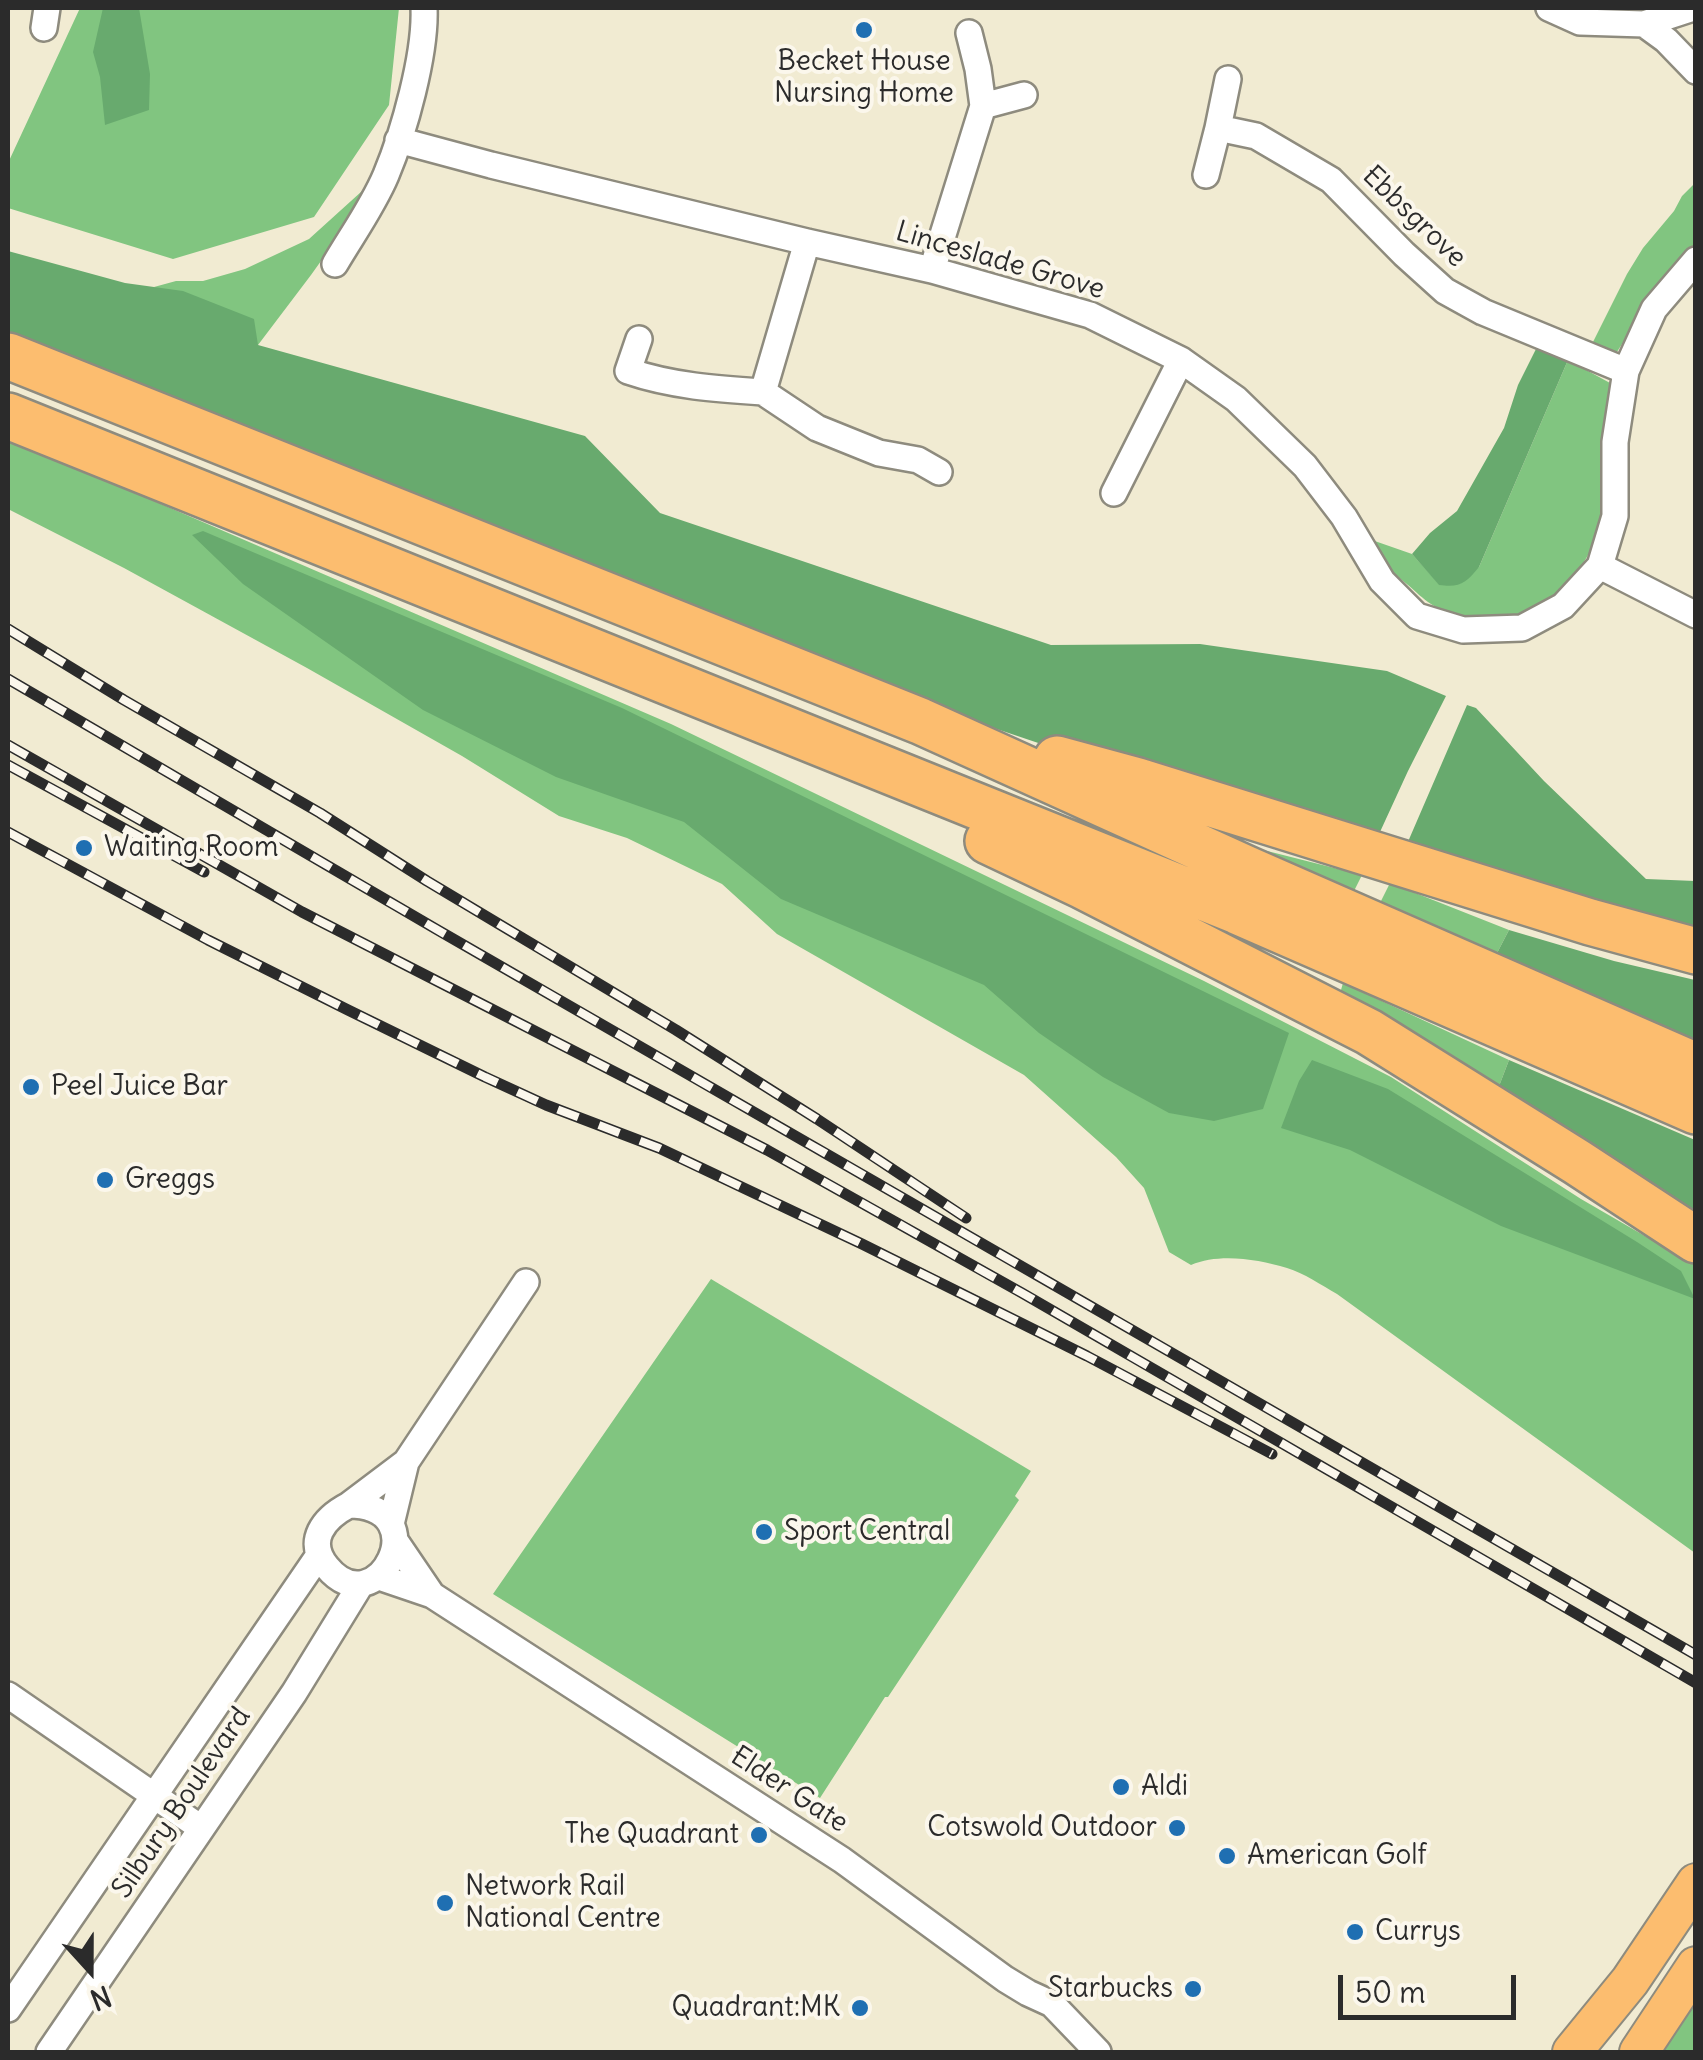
<!DOCTYPE html>
<style>
body{margin:0}
#map{position:relative;width:1703px;height:2060px;overflow:hidden;background:#f1ebd2;font-family:Delius,sans-serif}
canvas{display:block}
.frame{position:absolute;inset:0;border:10px solid #2b2b2b;pointer-events:none}
.north{position:absolute;left:40px;top:1920px;width:100px;height:100px;-webkit-text-stroke:8px #fbf7ec;paint-order:stroke;rotate:159deg;font-size:28px;font-weight:700;line-height:40px;text-align:center;color:#2b2b2b}
.north::after{content:'';display:block;margin:auto;width:35px;height:45px;background:#2b2b2b;clip-path:polygon(50% 0,100% 100%,50% 72%,0 100%)}
.scale{position:absolute;left:1338px;top:1975px;width:178px;height:45px;box-sizing:border-box;border:5px solid #2b2b2b;border-top:0;padding-left:12px;font-size:30px;line-height:35px;white-space:nowrap;color:#2b2b2b;-webkit-text-stroke:8px #fbf7ec;paint-order:stroke}
</style>
<div id="map">
<canvas width="1703" height="2060"></canvas>
<div class="frame"></div>
<div class="north">N</div>
<div class="scale">50 m</div>
</div>
<script>
const ctx = document.querySelector('canvas').getContext('2d');
ctx.lineJoin = 'round';
function fill(path, color) {
  ctx.fillStyle = color;
  ctx.fill(path, 'evenodd');
}
function trace(path, color, width, dash) {
  ctx.strokeStyle = color;
  ctx.lineWidth = width;
  ctx.lineCap = dash ? 'butt' : 'round';
  ctx.setLineDash(dash || []);
  ctx.stroke(path);
}
function drawText(font, color, halo, rows, align = 'center') {
  ctx.font = font + ' Delius,sans-serif';
  ctx.lineWidth = 8;
  ctx.setLineDash([]);
  ctx.textBaseline = 'middle';
  ctx.strokeStyle = halo;
  ctx.fillStyle = color;
  for (const [text, x, y, turn = 0] of rows) {
    ctx.save();
    ctx.translate(x, y);
    ctx.rotate((+turn || 0) * Math.PI / 180);
    ctx.textAlign = isNaN(turn) ? turn : align;
    if (halo) ctx.strokeText(text, 0, 0);
    ctx.fillText(text, 0, 0);
    ctx.restore();
  }
}
const green = new Path2D(`
 M80 8H399L389 105 314 217 173 259 8 208V163Z
 M372 182 368 195 311 275 258 345 154 287 176 281H203L245 269 309 239Z
 M1695 183V244L1657 289 1615 355 1591 346 1627 274 1643 248 1674 211 1682 196Z
 M1568 360 1610 383C1607 403 1603 423 1602 444 1601 478 1606 508 1594 542 1589 557 1579 569 1569 581 1536 620 1476 634 1431 604 1423 599 1415 591 1408 585 1388 568 1381 563 1369 539L1412 554 1440 585 1479 567Z
 M8 438 671 724 1204 981 1391 1077 1581 1199 1695 1265V1553L1337 1294C1321 1285 1304 1273 1287 1268 1257 1259 1219 1253 1191 1265L1169 1252 1144 1188 1116 1157 1024 1075 777 934 722 884 627 838 559 816 462 756 307 668 124 568 8 509Z
 M1208 836 1362 875 1352 895Z
 M1390 883 1509 930 1496 955 1379 905Z
 M1343 983 1509 1060 1496 1094 1337 1004Z
 M711 1279 1031 1471 1015 1496 1019 1500 888 1697H885L820 1798 493 1594Z
 M1695 2000V2052H1661Z`);
const forest = new Path2D(`
 M103 8H139L150 74 149 110 105 125 100 77 93 52Z
 M8 251 125 283 183 291 254 319 258 345 585 436 660 513 1051 645 1200 644 1387 671 1446 696 1408 771 1374 845 1145 779 976 722 8 337Z
 M1536 349 1568 360 1479 567C1466 583 1460 588 1439 585L1412 554 1430 533 1457 511 1504 428 1518 385Z
 M203 531 622 708 1289 1033 1263 1109 1214 1121 1169 1113 1103 1077 1039 1033 984 985 781 899 684 822 556 777 423 710 243 584 192 535Z
 M1467 705 1476 708 1544 781 1646 879 1695 881V928L1620 914 1407 844Z
 M1509 930 1614 961 1695 980V1044L1496 955Z
 M1312 1060 1388 1089 1637 1242 1681 1271 1695 1299 1501 1226 1350 1150 1281 1128 1299 1081Z
 M1509 1060 1695 1140V1225L1496 1094Z`);
const street = new Path2D(`
 M1549 8 1580 22 1644 24 1693 8
 M1644 24 1666 40 1696 71
 M44 28 47 8
 M983 106 1024 95
 M1218 128 1228 79
 M398 140 491 165 807 242 932 270 1090 315 1181 360 1236 399 1305 466 1344 517 1382 581 1417 616 1463 630 1522 628 1563 606 1600 566 1615 516V442L1626 371 1654 309 1696 260
 M1206 175 1218 128 1256 136 1331 180 1404 254 1445 291 1483 312 1626 371
 M335 264C352 235 373 206 386 175 404 132 426 54 424 8
 M932 270 983 106 978 69 969 33
 M639 339 628 371C672 386 716 389 763 392L807 242
 M763 392 817 428 879 453 918 460 939 472
 M1114 493 1181 360
 M1600 566 1696 615
 M349 1505 406 1462 526 1282
 M349 1505C439 1506 377 1628 327 1567 305 1541 324 1518 349 1505Z
 M391 1524 406 1462
 M396 1542 432 1595
 M379 1577 432 1595 842 1860 1005 1979 1028 1993 1052 2004 1098 2052
 M8 1695 201 1828
 M8 2009 319 1555
 M49 2052 294 1693 361 1584`);
const primary = new Path2D(`
 M1572 2052 1630 1981 1696 1883
 M1639 2052 1696 1966`);
const highway = new Path2D(`
 M8 356 920 721 1249 870 1696 1066
 M8 416 1237 911 1696 1111
 M1057 759 1138 781 1590 922 1696 951
 M988 841 1083 886 1369 1032 1577 1162 1696 1240`);
const rail = new Path2D(`
 M8 629 124 700 320 813 427 881 676 1030 817 1119 966 1218
 M8 679 436 929 1696 1655
 M8 745 302 912 767 1150 1022 1293 1696 1683
 M8 765 204 872
 M8 832 208 940 348 1010 485 1077 546 1105 659 1148 862 1244 1087 1356 1272 1454`);
const markers = [
 [864,30,10,"#1f6fb2"],
 [84,848,10,"#1f6fb2"],
 [31,1087,10,"#1f6fb2"],
 [105,1180,10,"#1f6fb2"],
 [764,1532,10,"#1f6fb2"],
 [1121,1787,10,"#1f6fb2"],
 [1177,1828,10,"#1f6fb2"],
 [759,1835,10,"#1f6fb2"],
 [1227,1856,10,"#1f6fb2"],
 [445,1903,10,"#1f6fb2"],
 [1355,1932,10,"#1f6fb2"],
 [1193,1989,10,"#1f6fb2"],
 [860,2008,10,"#1f6fb2"]
];
const poiNames = [
 ["Becket House",864,62,"center"],
 ["Nursing Home",864,94,"center"],
 ["Waiting Room",104,848],
 ["Peel Juice Bar",51,1087],
 ["Greggs",125,1180],
 ["Sport Central",784,1532],
 ["Aldi",1141,1787],
 ["Cotswold Outdoor",1157,1828,"right"],
 ["The Quadrant",739,1835,"right"],
 ["American Golf",1247,1856],
 ["Network Rail",465,1887],
 ["National Centre",465,1919],
 ["Currys",1375,1932],
 ["Starbucks",1173,1989,"right"],
 ["Quadrant:MK",840,2008,"right"]
];
const streetNames = [
 ["Ebbsgrove",1414,217,44],
 ["Linceslade Grove",1000,261,16],
 ["Elder Gate",789,1790,33],
 ["Silbury Boulevard",182,1803,-56]
];
fill(green, '#81c580');
fill(forest, '#68aa6e');
trace(street, '#8e8b7e', 30);
trace(primary, '#8e8b7e', 42);
trace(highway, '#8e8b7e', 50);
trace(street, '#fff', 25);
trace(primary, '#fcbd6f', 38);
trace(highway, '#fcbd6f', 45);
trace(rail, '#2b2b2b', 11);
trace(rail, '#fbf7ec', 8, [22]);
for (const [x, y, r, color] of markers) {
  const dot = new Path2D();
  dot.arc(x, y, r, 0, 2 * Math.PI);
  ctx.fillStyle = color;
  ctx.fill(dot);
  trace(dot, '#fbf7ec', 4);
}
drawText('28px', '#2b2b2b', '#fbf7ec', poiNames, 'left');
drawText('28px', '#2b2b2b', '#fbf7ec', streetNames);
</script>
